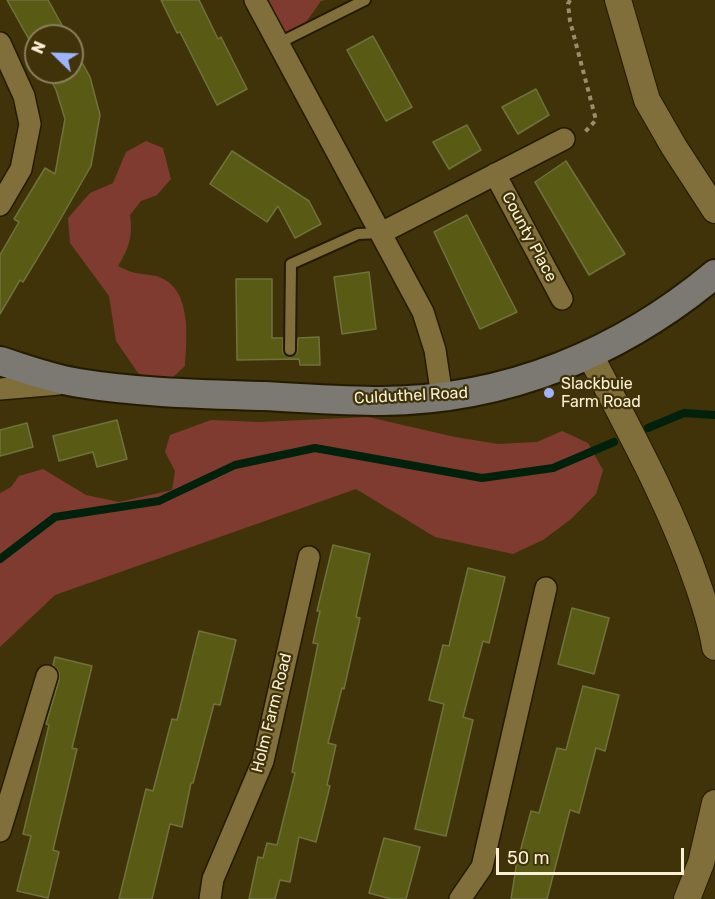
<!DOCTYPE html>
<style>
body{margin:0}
#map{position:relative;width:715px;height:899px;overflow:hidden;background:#403309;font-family:Rubik,sans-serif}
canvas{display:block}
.north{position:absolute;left:24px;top:24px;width:60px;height:60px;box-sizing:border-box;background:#403309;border:2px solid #8a7f5b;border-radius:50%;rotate:293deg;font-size:16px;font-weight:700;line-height:24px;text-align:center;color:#faf0d5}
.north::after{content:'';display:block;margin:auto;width:21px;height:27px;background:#9eb4fd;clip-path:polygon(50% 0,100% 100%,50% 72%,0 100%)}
.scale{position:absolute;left:496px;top:848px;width:188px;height:27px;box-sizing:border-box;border:3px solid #faf0d5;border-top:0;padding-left:8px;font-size:18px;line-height:21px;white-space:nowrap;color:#faf0d5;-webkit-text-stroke:4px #403309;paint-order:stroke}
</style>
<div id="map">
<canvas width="715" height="899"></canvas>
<div class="north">N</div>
<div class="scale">50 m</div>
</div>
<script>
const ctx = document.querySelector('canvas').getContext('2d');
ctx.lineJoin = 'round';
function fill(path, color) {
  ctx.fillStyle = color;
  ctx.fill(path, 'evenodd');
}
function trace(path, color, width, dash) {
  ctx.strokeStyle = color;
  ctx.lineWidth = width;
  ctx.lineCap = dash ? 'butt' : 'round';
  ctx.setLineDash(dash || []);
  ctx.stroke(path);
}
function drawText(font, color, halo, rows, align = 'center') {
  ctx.font = font + ' Rubik,sans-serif';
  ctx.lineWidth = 4.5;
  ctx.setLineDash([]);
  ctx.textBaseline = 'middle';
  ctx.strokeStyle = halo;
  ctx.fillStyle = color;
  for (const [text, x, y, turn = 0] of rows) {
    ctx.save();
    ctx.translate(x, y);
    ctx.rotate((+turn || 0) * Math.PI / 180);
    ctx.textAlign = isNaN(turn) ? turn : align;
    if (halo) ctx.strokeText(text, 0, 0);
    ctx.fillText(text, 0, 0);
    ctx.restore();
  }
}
const green = new Path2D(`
 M259 0H326L321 1 302 28 290 35 267 27Z
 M146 141 163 148 171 179 157 195 141 201 130 215C133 236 129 248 118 266 124 269 130 272 136 273 143 275 152 274 159 277 192 289 187 338 185 366L170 380 155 382 138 373 116 341 109 296 70 243 68 218 90 193 113 183 126 152Z
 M368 417 455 437 498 444 537 442 562 431 588 443 603 470 596 494 571 519 543 540 513 554 435 537 356 489 55 595 0 647V493L11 487 19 476 43 469 86 495 119 502 172 490 175 471 165 452 170 435 211 420 260 422Z`);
const stream = new Path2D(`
 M648 428 684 413 715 415
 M0 559 55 517 159 501 235 465 315 448 482 478 553 468 614 442`);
const building = new Path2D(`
 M7 0H48L68 36H36V52Z
 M161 0H199L218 39 221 37 247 89 217 105 180 32 177 33Z
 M373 36 412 107 386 121 347 50Z
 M72 44 90 77 100 115 91 166 49 239 23 282 20 280 0 314V255L19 222 14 219 45 168 55 174 65 119 56 90 47 72H72Z
 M536 89 549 115 518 134 502 107Z
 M467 125 481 150 449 169 433 142Z
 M232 151 309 201 321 224 295 238 278 206 267 222 210 184Z
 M566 161 625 254 589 275 535 182Z
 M467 215 517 312 480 329 434 232Z
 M369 272 376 329 342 334 334 277Z
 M236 279H272V338H283V353L290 357 297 353 298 338 319 337 320 365H300L299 359 237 360Z
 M117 420 127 459 97 467 93 452 59 461 53 436Z
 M27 423 33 447 0 456V430Z
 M333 545 370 554 356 617 360 618 344 689 342 688 328 743 336 745 327 785 330 786 316 842 299 837 290 882 280 880 275 899H249L258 857 263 858 267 843 277 845 295 773 292 772 318 644 313 643 320 611H317Z
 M468 568 505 577 489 643 483 641 463 717 473 720 446 836 415 829 444 704 429 700 443 645 449 646Z
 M572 608 609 618 594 674 558 664Z
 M199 631 236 640 220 705 214 704 193 783H191L182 827 170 824 152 899H119L146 789 153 791 172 719 177 720Z
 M55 657 92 666 72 748 77 749 53 850 59 852 48 898 17 891 31 836 23 834 49 725 46 724 59 680V673L53 665Z
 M583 686 619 695 605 751 596 748 579 813 570 810 547 899H511L516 867 531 811 539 813 557 748 566 750Z
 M384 838 420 847 406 899H391L369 893Z`);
const path = new Path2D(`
 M570 0 568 4 570 21 596 120 585 132`);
const service = new Path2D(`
 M279 43 365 0
 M290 350 291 264 358 234 381 233`);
const minor = new Path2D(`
 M255 0 423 312 435 350 442 397
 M0 43 24 96 30 124 21 169 0 205
 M495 174 562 299
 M381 233 564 139
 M0 389 59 384
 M0 831 47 676
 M210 899 213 879 263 761 309 557
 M460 899 482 867 546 588`);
const tertiary = new Path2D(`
 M618 0 647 100 674 147 715 210
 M590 355C629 430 671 505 698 585 705 606 712 626 715 647
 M687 899 701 863 715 803`);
const secondary = new Path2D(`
 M0 361C26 369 52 379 79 383 140 393 203 394 264 396 304 398 343 401 382 401 507 400 620 353 715 274`);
const markers = [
 [549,393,6,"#9eb4fd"]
];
const streetNames = [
 ["County Place",529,237,62],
 ["Culduthel Road",411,396,-3],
 ["Holm Farm Road",272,713,-76]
];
const poiNames = [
 ["Slackbuie",561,384],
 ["Farm Road",561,402]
];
fill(green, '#7f3b30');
trace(stream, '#00210b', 8);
fill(building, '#595b15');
trace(building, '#70723d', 1.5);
trace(service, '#241b01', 14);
trace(minor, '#241b01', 24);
trace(tertiary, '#241b01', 28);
trace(secondary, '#241b01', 32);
trace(path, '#9a8e6c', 4, [4.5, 4.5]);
trace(service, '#806f3b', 10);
trace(minor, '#806f3b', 21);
trace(tertiary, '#806f3b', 26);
trace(secondary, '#7c7872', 28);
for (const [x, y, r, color] of markers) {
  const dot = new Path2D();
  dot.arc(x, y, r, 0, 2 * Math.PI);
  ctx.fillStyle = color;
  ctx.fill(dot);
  trace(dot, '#403309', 2);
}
drawText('16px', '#faf0d5', '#403309', streetNames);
drawText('16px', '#faf0d5', '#403309', poiNames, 'left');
</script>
